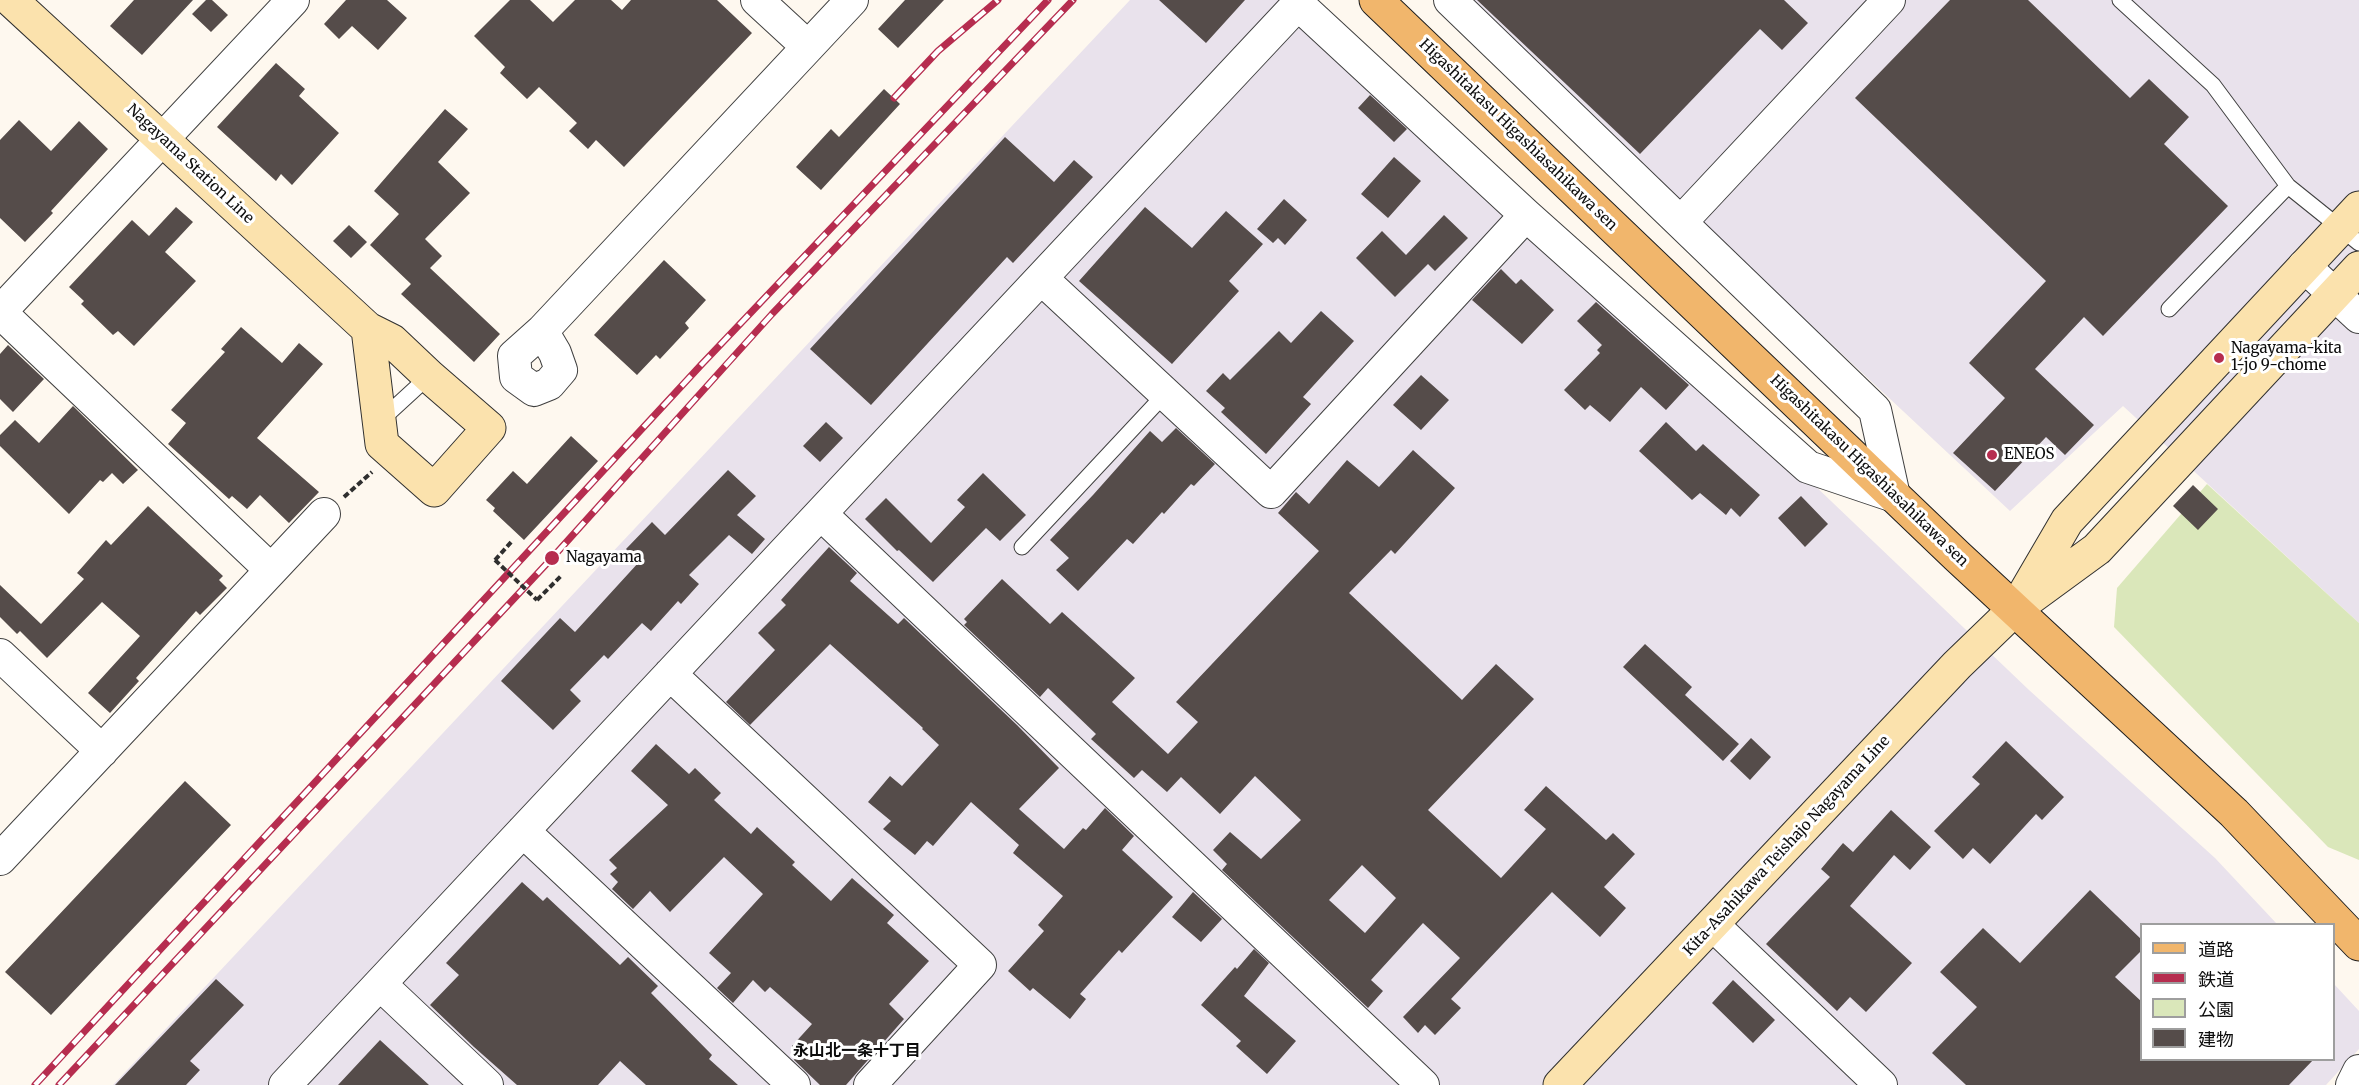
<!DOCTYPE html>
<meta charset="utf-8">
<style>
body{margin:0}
#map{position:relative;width:2359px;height:1085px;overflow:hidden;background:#fef8ef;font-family:Merriweather,"Noto Sans JP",serif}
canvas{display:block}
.legend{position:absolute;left:2140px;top:923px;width:195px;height:138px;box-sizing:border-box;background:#fff;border:2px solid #9e9e9e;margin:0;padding:8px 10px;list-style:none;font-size:18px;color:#0d0d0d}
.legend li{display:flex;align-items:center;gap:12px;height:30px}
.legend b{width:30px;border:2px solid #9e9e9e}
</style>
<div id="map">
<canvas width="2359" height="1085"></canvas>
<ul class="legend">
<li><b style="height:8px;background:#f1b66c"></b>道路</li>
<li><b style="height:8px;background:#b62d4f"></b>鉄道</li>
<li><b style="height:16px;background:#dae7ba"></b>公園</li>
<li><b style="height:16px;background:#554c4a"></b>建物</li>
</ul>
</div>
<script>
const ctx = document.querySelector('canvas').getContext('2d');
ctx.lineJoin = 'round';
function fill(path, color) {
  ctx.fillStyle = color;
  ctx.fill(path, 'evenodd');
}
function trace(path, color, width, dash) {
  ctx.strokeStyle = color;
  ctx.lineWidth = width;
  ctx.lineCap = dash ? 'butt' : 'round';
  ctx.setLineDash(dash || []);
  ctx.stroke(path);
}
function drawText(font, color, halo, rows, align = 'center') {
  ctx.font = font + ' Merriweather,"Noto Sans JP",serif';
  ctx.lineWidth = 6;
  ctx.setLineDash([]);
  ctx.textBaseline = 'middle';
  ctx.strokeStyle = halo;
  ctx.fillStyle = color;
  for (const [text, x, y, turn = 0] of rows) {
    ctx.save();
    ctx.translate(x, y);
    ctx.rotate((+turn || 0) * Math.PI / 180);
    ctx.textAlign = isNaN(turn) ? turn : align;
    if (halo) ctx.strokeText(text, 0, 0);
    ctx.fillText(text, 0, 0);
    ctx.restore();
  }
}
const industrial = new Path2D(`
 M1130 0H1306L2029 690 2215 858 2277 924H2142V1060H2334V984L2359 1011V1049L2326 1085H113Z
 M1463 0H2359V623L2123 406 2010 511Z`);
const green = new Path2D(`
 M2207 484 2359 623V860L2328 847 2114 627 2117 588Z`);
const building = new Path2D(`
 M134 0H193L142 55 110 26Z
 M206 0H212L228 15 211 32 192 14Z
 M346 0H387L407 18 378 50 352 26 339 39 324 24Z
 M510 0H530L553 22 575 0H611L622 10 631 0H717L752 33 624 167 596 140 588 149 569 131 577 123 539 87 527 99 500 73 505 67 474 36Z
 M905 0H944L898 48 878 29Z
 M1159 0H1245L1206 43Z
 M1477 0H1784L1808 23 1782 50 1760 29 1640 154Z
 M1950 0H2028L2130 98 2149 79 2189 117 2164 144 2228 206 2103 336 2084 317 2035 369 2094 425 2065 455 2046 437 1995 491 1953 453 2005 398 1969 363 2046 281 1855 98Z
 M276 63 305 89 299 96 339 133 292 185 281 174 276 181 217 127Z
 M884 89 900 104 821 190 796 167 831 129 839 137Z
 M1370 95 1407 129 1394 142 1358 108Z
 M445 109 468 129 438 162 470 193 425 239 442 256 430 268 500 334 474 362 401 294 411 284 370 245 399 214 374 191Z
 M19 120 51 151 79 121 108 149 51 211 53 213 25 242 0 218V140Z
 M1005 137 1054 182 1074 160 1093 177 1013 263 1007 257 871 405 810 349Z
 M1394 157 1421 181 1388 218 1361 194Z
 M1284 199 1307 220 1285 245 1278 238 1273 243 1257 229Z
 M176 207 193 222 165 252 196 281 134 346 118 331 113 335 81 304 84 301 69 287 132 220 149 236Z
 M1145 207 1192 248 1226 211 1263 244 1229 281 1239 291 1172 364 1079 281Z
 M1444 215 1468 238 1435 271 1428 264 1395 297 1356 258 1382 231 1406 255Z
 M349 225 367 242 351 258 333 241Z
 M664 260 706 300 685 323 689 328 660 359 656 355 637 375 594 335Z
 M1501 269 1516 284 1521 279 1554 310 1522 344 1472 300Z
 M1596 302 1689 385 1666 410 1641 387 1610 422 1590 405 1585 410 1564 390 1600 353 1597 350 1602 345 1577 321Z
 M1321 311 1354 341 1303 397 1311 404 1266 454 1221 412 1225 408 1206 391 1223 373 1230 380 1279 331 1291 343Z
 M241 327 282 363 299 343 323 364 257 438 319 492 289 523 260 495 247 509 232 496 229 499 168 444 186 423 171 410 225 352 221 349Z
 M8 345 44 379 13 412 0 399V354Z
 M1421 375 1449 400 1421 430 1393 405Z
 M73 406 138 470 123 484 112 473 103 482 100 480 69 514 0 446V435L15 420 39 443Z
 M826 422 843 438 820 462 803 446Z
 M1666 422 1696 451 1703 444 1760 495 1740 517 1731 508 1726 515 1700 493 1692 500 1639 451Z
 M1176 428 1215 464 1194 486 1191 484 1164 514 1162 512 1133 544 1127 539 1078 591 1056 570 1069 558 1050 540 1093 495 1150 431 1162 442Z
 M571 436 598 461 524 540 493 511 495 508 486 500 513 471 527 484Z
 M1413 450 1455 488 1395 554 1391 550 1349 593 1462 700 1496 664 1534 699 1428 810 1501 878 1546 829 1524 810 1546 786 1606 840 1613 833 1635 854 1604 887 1626 908 1600 937 1552 892 1451 999 1461 1008 1435 1035 1425 1025 1418 1033 1403 1017 1460 958 1423 923 1371 980 1383 991 1368 1008 1222 870 1227 864 1213 850 1230 832 1261 859 1301 820 1255 776 1220 814 1181 777 1167 792 1142 770 1134 778 1091 739 1096 734 1048 688 1040 697 964 625 967 622 964 619 1002 579 1050 624 1062 612 1135 678 1112 702 1168 754 1198 722 1176 702 1319 551 1278 513 1296 492 1309 504 1347 460 1379 487ZM1362 865 1396 898 1365 933 1329 900Z
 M728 470 756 496 737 515 765 539 752 554 729 535 689 575 699 584 681 604 678 601 651 631 642 623 608 659 604 655 570 690 581 701 553 730 501 681 560 618 575 632 639 562 626 549 652 522 665 535Z
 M983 473 1026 515 1000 541 986 528 933 582 899 550 897 551 865 519 886 498 931 543 965 507 957 500Z
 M2193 485 2218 509 2198 530 2173 506Z
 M1801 496 1828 524 1805 547 1778 518Z
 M148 506 223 576 219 580 227 588 200 615 196 611 136 678 139 681 110 713 88 693 140 636 102 602 47 658 20 631 17 634 0 617V585L41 624 84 579 77 573 106 540 111 545Z
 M829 547 857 573 850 581 898 624 904 618 1017 725 1059 768 1019 809 1064 849 1083 828 1086 830 1105 808 1134 836 1122 850 1173 897 1122 953 1119 950 1080 994 1086 999 1070 1019 1033 988 1030 991 1008 971 1044 931 1038 925 1063 896 1013 853 1019 845 971 802 933 846 927 841 915 855 883 829 891 821 868 802 890 776 902 786 939 745 922 729 923 728 830 644 750 725 726 702 775 650 758 633 786 605 781 600Z
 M1645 644 1692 687 1685 695 1739 744 1723 761 1623 667Z
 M1751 738 1771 757 1750 780 1730 761Z
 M2006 741 2064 797 2042 820 2036 814 1990 864 1973 848 1963 859 1934 831 1980 784 1972 777Z
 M656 744 689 774 695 768 721 793 714 800 751 834 757 827 795 862 792 865 831 901 852 878 894 915 887 923 929 961 889 1004 904 1019 846 1085H820L794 1060 792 1046 812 1024 770 987 765 992 753 980 733 1003 717 988 731 973 709 953 763 894 724 857 670 912 650 891 633 909 612 889 618 882 610 874 617 868 609 860 668 805 631 771Z
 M185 781 231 825 51 1015 5 972Z
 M1891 810 1931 847 1910 870 1894 855 1850 906 1912 963 1866 1012 1850 997 1837 1011 1766 944 1830 877 1821 869 1843 843 1853 852Z
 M522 882 543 901 547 897 620 965 628 957 658 986 651 993 712 1055 709 1059 738 1085H646L620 1061 598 1085H517L474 1047 430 1005 459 975 446 963Z
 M2090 890 2142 940V950L2115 977 2142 1002V1059H2314L2289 1085H1966L1932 1053 1977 1007 1940 972 1983 928 2020 963Z
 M1193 892 1222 919 1201 942 1172 917Z
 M1254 949 1269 963 1244 996 1296 1041 1267 1074 1236 1046 1241 1041 1201 1005 1235 967 1237 969Z
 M216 979 244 1005 190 1061 200 1070 186 1085H115Z
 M1733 980 1775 1020 1753 1043 1712 1003Z
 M380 1040 429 1085H338Z`);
const path = new Path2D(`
 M344 497 372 472
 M495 560 513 540
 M537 600 561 576`);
const lane = new Path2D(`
 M2120 0 2213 85 2288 186 2359 243
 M2169 309 2288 186
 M380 421 429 376
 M1022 547 1165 394`);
const street = new Path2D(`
 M757 0 808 47
 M1450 0 1875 410 1894 496
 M1681 222 1889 0
 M2304 266 2359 317
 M1042 279 1271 492 1526 215
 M0 312 293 0
 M0 312 271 570
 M542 331 555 353 561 370 549 384 534 390 516 377 514 356 542 331 852 0
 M822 515 1423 1085
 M0 655 102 751
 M670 674 980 965 870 1085
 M523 831 794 1085
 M0 859 324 514
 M1713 925 1881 1085
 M380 984 487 1085
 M285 1085C624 726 961 365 1298 4L1526 215 1808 467 1894 496
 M2352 1085 2359 1071`);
const secondary = new Path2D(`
 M11 0 368 329 392 341 429 376 489 428 434 490 382 444 368 329
 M2022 598 2067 521 2359 208
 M1560 1085 1957 665 2015 609 2097 549 2359 268`);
const primary = new Path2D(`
 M1376 0 1957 556 2234 813 2359 944`);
const rail = new Path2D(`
 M894 98 938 51 998 0
 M35 1085 701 365 1048 0
 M59 1085 552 558 772 314 1073 0`);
const pathBridge = new Path2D(`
 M495 560 537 600`);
const markers = [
 [2219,358,6,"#b62d4f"],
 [1992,455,6,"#b62d4f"],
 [552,558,8,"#b62d4f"]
];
const streetNames = [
 ["Higashitakasu Higashiasahikawa sen",1518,135,44],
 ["Nagayama Station Line",190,164,43],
 ["Higashitakasu Higashiasahikawa sen",1869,471,44],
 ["Kita-Asahikawa Teishajo Nagayama Line",1787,846,-47]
];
const poiNames = [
 ["Nagayama-kita",2231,349],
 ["1-jo 9-chome",2231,366],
 ["ENEOS",2004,455],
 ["Nagayama",566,558]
];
const neighbourhoodNames = [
 ["永山北一条十丁目",857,1051]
];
fill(industrial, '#e9e2ec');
fill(green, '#dae7ba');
fill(building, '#554c4a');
trace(lane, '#404040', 17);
trace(street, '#404040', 34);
trace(secondary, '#2f2f2f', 35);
trace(primary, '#1e1e1e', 35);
trace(path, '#2f2f2f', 4, [6, 3]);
trace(lane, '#fff', 15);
trace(street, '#fff', 32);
trace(secondary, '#fbe2ad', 33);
trace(primary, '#f1b66c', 33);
trace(rail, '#b62d4f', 7);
trace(rail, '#fff', 4.5, [14]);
trace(pathBridge, '#2f2f2f', 4, [6, 3]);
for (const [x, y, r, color] of markers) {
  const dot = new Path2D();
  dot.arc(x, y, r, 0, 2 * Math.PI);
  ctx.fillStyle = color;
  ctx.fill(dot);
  trace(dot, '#fff', 2);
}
drawText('15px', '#0d0d0d', '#fff', streetNames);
drawText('15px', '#0d0d0d', '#fff', poiNames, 'left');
drawText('bold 16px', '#0d0d0d', '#fff', neighbourhoodNames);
</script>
